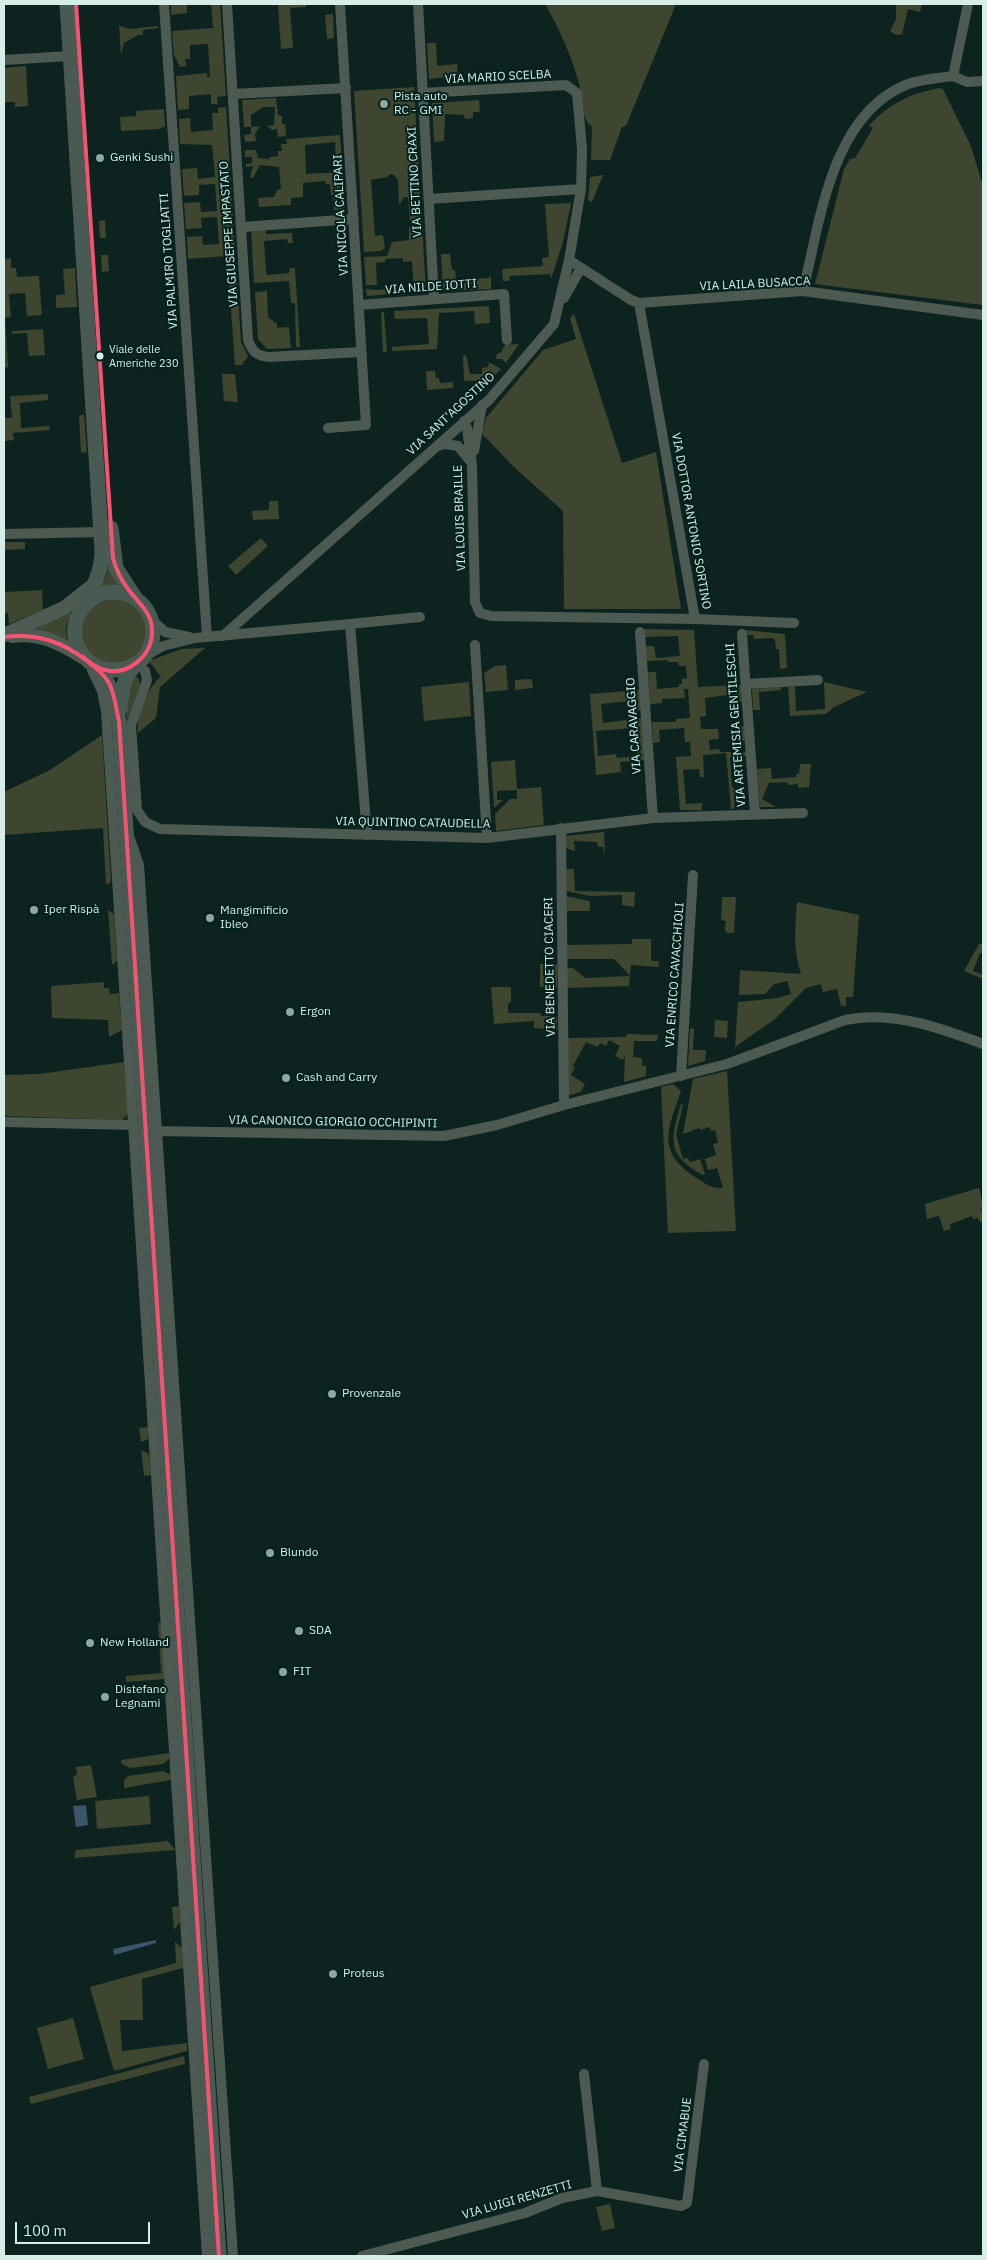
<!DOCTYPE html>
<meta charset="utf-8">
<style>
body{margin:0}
#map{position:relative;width:987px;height:2260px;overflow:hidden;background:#0c2320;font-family:"IBM Plex Sans",sans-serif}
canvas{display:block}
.frame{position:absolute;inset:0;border:5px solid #d7ede8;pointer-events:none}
.scale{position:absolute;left:15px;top:2222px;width:135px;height:22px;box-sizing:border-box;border:2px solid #d7ede8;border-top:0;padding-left:6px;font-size:15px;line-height:18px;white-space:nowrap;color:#d7ede8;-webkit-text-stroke:4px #03221d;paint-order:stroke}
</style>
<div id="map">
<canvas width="987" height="2260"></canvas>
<div class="frame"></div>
<div class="scale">100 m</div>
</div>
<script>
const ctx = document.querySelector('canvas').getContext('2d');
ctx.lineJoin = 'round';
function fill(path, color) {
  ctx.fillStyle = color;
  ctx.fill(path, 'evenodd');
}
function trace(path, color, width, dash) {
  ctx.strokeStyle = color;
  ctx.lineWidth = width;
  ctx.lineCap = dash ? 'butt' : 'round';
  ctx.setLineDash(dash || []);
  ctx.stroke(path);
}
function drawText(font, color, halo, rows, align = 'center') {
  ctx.font = font + ' "IBM Plex Sans",sans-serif';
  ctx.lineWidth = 4;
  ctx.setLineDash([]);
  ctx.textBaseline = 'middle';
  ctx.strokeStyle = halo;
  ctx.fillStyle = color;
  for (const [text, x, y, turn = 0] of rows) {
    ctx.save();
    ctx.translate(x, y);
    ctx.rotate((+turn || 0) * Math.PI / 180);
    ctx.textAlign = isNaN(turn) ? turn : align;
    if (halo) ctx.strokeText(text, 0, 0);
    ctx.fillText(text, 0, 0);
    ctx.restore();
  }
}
const green = new Path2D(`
 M171 4H187V13L171 15Z
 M211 4H220L226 96 217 97 218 104H211V94L189 96V109L178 110 176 76 207 73V77H210L208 44 190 45V59H185L186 66 180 67 174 55 172 31 213 28Z
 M306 4V7L290 8 293 48 281 49 278 5Z
 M545 4H676L626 126 622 127 610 160H591L592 127C581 119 583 99 580 87 573 59 559 28 545 4Z
 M896 4H922L920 12 908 9 902 34 896 35 890 31 896 19Z
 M333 14 334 38 327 39 325 15Z
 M119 26 130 29 158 26V28L143 30V35H138L124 43 121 55Z
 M427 43H436L437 66 457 64 458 76 429 79Z
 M26 66 28 106 15 107V102H4V68Z
 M414 87 426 292 414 293 412 261 403 262V258L385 259V262L376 263 377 285H366L364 257 387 256 392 242 409 240V227L415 226V221H410L408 197H404L399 205 398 180 394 175 390 174 387 177 371 180 375 236 383 235 385 248 381 251 364 252 354 91Z
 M939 88 943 89 970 144 983 185V305L815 284 844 169 850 159 855 158 873 128 869 126C889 103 910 94 939 88Z
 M276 98 278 115 282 116V124H285L286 136 278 137 277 129 272 130 267 126 274 125 275 107H263L251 115V127L260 126 255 134 256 141 245 142 244 135 251 134V127H244L242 100Z
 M479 100 480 112H473V118L465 119 464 115 445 114 444 141 434 142 432 103Z
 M226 107 241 342 248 356 242 365H235L227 256 188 259 187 237 202 236 203 245 219 244 217 217 201 218 202 228 186 229 184 203 200 202 201 212 217 211 215 184 199 185V195L184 196 182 169 197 168 198 179 215 177 212 145 180 144 179 119 190 118 191 132 213 130 212 113H218V108Z
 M164 109 165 126 159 129 121 131 120 117 136 116V111Z
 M340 135 342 164H336L335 142 305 145 306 174 342 172 345 209 334 210 333 195H331L330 184H326L325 181 303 183V197L291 198V205L259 207 258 198 274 197 277 190 281 189 279 167 260 165 253 178 250 177 253 166 246 167V164L252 163V157H245V150H256L258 158 269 159 270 157 278 156V151H282L281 144H287L286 139Z
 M603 175 592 202 588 200 590 177Z
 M571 203 563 242 551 279 550 274 510 276 509 281H503L502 269 543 266 542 258 549 257 545 204Z
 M105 220 106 238H100L99 221Z
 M265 228 266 234 292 233 293 243H288L287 239 264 241 266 272 267 275 289 273 290 268H295L300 347H296L295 303H291L289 281 254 283 251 229Z
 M450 254 452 270H455L456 280 488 278 491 276V289L443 291 441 254Z
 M101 255H108L109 271 102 272Z
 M11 258V268H16L17 277 39 276 42 315 27 316 25 293 9 294 11 317 5 318 8 367 4 368V259Z
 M75 268 77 307 56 308V295L65 294 63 269Z
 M391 288V294L367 296 366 289 378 290Z
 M267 291 268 317 277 324V328L289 327 291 348 267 349 258 339 255 292Z
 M489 306 490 323 475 324 474 311 439 313 437 349 392 351V347L429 344 427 318 395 319 394 311Z
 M381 312H384L387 352H383Z
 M574 314 622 463 656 452 681 609H564L563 511 516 469 482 434 486 418 543 350 576 339 570 318Z
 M43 329 45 355 29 356 27 333 12 334V331Z
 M519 344 506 363 502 359H496L497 354 501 352 505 345Z
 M466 355 470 374H482V368L488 367 489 362 501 369 490 380 464 381 463 356Z
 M426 371H435L436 378H439L440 383 453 382V388L427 390Z
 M222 374H235L238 402 224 401Z
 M48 394V400L20 403 21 428 49 426 50 430 13 433 14 440 4 441V418H12L10 396Z
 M84 414 87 452 81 453 79 416Z
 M269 501H278L279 519 253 520 252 511 269 510Z
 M261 538 268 546 236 575 228 566Z
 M4 542H25V549L4 550Z
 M108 566 118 584V586L102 587 101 585 106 577Z
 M42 590 43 610 9 624 8 613H4V592Z
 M114 599 125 601 134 606 142 614 147 635 139 655 109 666C103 662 93 659 89 654 72 629 86 604 114 599Z
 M68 612H71L66 627 67 641 37 631 36 628Z
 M644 629 694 630 698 687 741 685 742 702H734V694L705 698 706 716 700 717 701 729H718L719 739 709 740 710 750 719 749 720 752H746V756L730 757 732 787 736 789 734 809H731L726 753 703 755 704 777H700L699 769 683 770 686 804 702 803V810H680L676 757 691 756 690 742H685L684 728 659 730 660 742 653 743 652 722H676V719L690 718 688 689H684L685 698 662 699V703L650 704 648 672H656L657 689 679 687V684H682V679L687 678 686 666H679L678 662H668V660L647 661 645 646H654L656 658 680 656 678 636 645 637Z
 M746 630 785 634 787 668 780 669 779 649H776L775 640 772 638 754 639 753 635H747Z
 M205 648 160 687 156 718 138 733C136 716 147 687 161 677L149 661 181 649Z
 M506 665 508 690 486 692 484 673 495 666Z
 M134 674 139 679 140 684 127 721 126 703Z
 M529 679 532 680 533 688 515 690V680Z
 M469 682 471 716 424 721 421 687Z
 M824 682 867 692 834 707 826 714 790 716 788 687 795 686 796 711 825 709Z
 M781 687V690L759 692 760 710H753L752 689Z
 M640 690 641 710 631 711 630 701 601 704 603 723 641 718 644 760 620 762 621 772 596 775 590 694ZM633 728 636 756 617 758 616 754 598 756 596 731Z
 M744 726 745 741H738L735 727Z
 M102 735 111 882 106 885 103 828 4 835V792L50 770Z
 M515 760 517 789 541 787 544 825 496 831 495 814 510 799H517V790L497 791V800H503L494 808 491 762Z
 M800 764H811L809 787 798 788V784L788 785 787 782 769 783 762 799 776 807H760L757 769 771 768 772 779 796 777V774H799Z
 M604 832 605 856 603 847H598L597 842 574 841 575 851 565 848V836Z
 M565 869H574L575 891 635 892 634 907 622 905V895L590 896 565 891Z
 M565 896 590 901V911H565Z
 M722 897H736L734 933H727L725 930 726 921 721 920Z
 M797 902 859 915 853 997H846V1006H841L837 989 823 992 821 984 806 988 775 1019 735 1047 738 1002 778 998 791 994 787 981 774 984 765 994 739 995 740 970 801 974C793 950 795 927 797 902Z
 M108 910 114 914 117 961 112 965Z
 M632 939H651V961H659L658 967 631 965 629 986 566 988V968H573L585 978 630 976 614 959H566V945L632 944Z
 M979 944H983V953H980L973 971 983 975V979L964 971Z
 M540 964H557V987H540Z
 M104 982V988H109L110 994 119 993 122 1030 109 1037 108 1020 52 1018 51 986Z
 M491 987H511V1002L508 1003V1013H540L541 1016H557V1030L534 1028V1021L494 1024Z
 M715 1020 728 1021 727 1038 714 1037Z
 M690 1028 694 1029 693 1050H706L705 1061 688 1066Z
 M627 1034 658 1035 657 1041H634L633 1057 642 1058V1066H646V1076L624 1082 625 1056 623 1060 615 1056 620 1046 609 1040 606 1046 600 1043 598 1047 586 1042 573 1066 575 1067 571 1075 585 1084 581 1092 567 1096V1038L626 1037Z
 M124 1062 128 1114 122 1120 4 1116V1075L39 1074Z
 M727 1071 736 1231 668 1233 661 1087 673 1084 681 1091C668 1129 656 1151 695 1177 705 1183 711 1189 723 1188L717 1168 708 1170 705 1159 716 1155 713 1144 718 1143 715 1130 711 1131 710 1127 700 1130 699 1128 683 1134 693 1079Z
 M681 1104 683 1105 676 1135 683 1159 688 1158 690 1162 700 1159 705 1174 703 1175C667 1156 670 1140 681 1104Z
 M979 1188 983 1207 981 1208 983 1221 980 1222 978 1218 973 1219 972 1216 950 1224 951 1229 944 1231 939 1216 927 1219 925 1204Z
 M148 1427V1439L141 1442 139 1428Z
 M141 1450 149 1454 151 1475 144 1476Z
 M158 1622 161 1624 165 1679 126 1682V1676L161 1673Z
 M169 1753V1759L163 1764 130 1768 122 1764 121 1760Z
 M91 1765 97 1797 77 1800 73 1777 77 1774 76 1767Z
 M163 1771 171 1775V1780L124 1788V1780L128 1776Z
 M149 1796 151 1824 97 1829 95 1801Z
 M168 1841 175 1850 74 1858 76 1850Z
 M179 1906 180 1922 174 1930 172 1907Z
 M175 1942 182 1948 183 1968 142 1979 143 2020H120L122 2051 187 2043V2051L114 2071 90 1987 176 1963Z
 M73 2018 84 2059 48 2069 37 2028Z
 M184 2056 185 2064 31 2104 29 2097Z
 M610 2204 615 2228 602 2231 596 2207Z`);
const water = new Path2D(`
 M86 1805 88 1825 76 1827 73 1806Z
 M156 1940V1943L114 1955 113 1949Z`);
const street = new Path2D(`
 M164 4 207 637
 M227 4 248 340C252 351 256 356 269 357L361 352
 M418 4 434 299
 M4 60 70 56
 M953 76 968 4
 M953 76 967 82 983 81
 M233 94 346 88
 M429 199 581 189
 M242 227 354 219
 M569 260 631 300 639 303 803 291 983 315
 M803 291C820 222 831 114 908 84 922 79 938 78 953 76
 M564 298 581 268
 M359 305 504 294 507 340
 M464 421 467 428 472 465 475 602 480 613 491 616 695 619 639 303
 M328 428 366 425 340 4
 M438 446 445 444 458 446 470 461
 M474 451 482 405
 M4 534 101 532
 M695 619 794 623
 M152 620 165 632 189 637
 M350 624 420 617
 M640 632 653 818
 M742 634 755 813
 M223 636 489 400 554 324 569 260 581 189 582 149 577 93 566 85 423 93
 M475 645 487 838
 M147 655 163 646 195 638 350 624 367 835
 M92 670 102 691 106 711 207 2256
 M145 671 147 680 131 725 137 810 145 822 160 829 487 838 653 818 803 813
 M746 684 818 680
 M561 828 564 1105
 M130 839 139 865 233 2256
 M681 1076 693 875
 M4 1122 133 1125
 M157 1131 444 1136 497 1125 564 1105 727 1064 845 1020C891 1010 941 1028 983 1044
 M584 2074 597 2191
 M362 2256 525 2213 562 2198 597 2191 681 2206 687 2203 704 2064`);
const secondary = new Path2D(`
 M4 635 64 608 92 586
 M12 636C39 632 61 643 84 658`);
const primary = new Path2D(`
 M67 4 102 550C102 573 92 590 81 609
 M111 528 116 568 136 599
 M100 669 113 693 119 721 219 2256
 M120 709C121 698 122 687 127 676 131 668 139 663 145 656 160 635 153 606 129 595 118 591 105 591 96 597 49 624 87 692 137 663`);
const bus1 = new Path2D(`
 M76 4 113 558C116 569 121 580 128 589 138 603 153 613 152 632 152 655 129 676 105 670 96 668 89 662 82 656
 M4 637C36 633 62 641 87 661 96 668 104 674 109 683 115 695 116 709 119 721L219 2256`);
const markers = [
 [384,104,5,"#90a6a2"],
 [100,158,5,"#90a6a2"],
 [100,356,4.5,"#d7ede8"],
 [34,910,5,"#90a6a2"],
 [210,918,5,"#90a6a2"],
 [290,1012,5,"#90a6a2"],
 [286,1078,5,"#90a6a2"],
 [332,1394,5,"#90a6a2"],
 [270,1553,5,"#90a6a2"],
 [299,1631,5,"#90a6a2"],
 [90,1643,5,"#90a6a2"],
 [283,1672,5,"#90a6a2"],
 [105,1697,5,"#90a6a2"],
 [333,1974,5,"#90a6a2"]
];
const busNames = [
 ["Viale delle",109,350],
 ["Americhe 230",109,364]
];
const streetNames = [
 ["VIA MARIO SCELBA",498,77,-3],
 ["VIA BETTINO CRAXI",415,182,-93],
 ["VIA NICOLA CALIPARI",341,215,-93],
 ["VIA GIUSEPPE IMPASTATO",229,234,-94],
 ["VIA PALMIRO TOGLIATTI",169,261,-94],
 ["VIA LAILA BUSACCA",755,284,-3],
 ["VIA NILDE IOTTI",431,287,-4],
 ["VIA SANT'AGOSTINO",451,414,-43],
 ["VIA LOUIS BRAILLE",460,518,-92],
 ["VIA DOTTOR ANTONIO SORTINO",691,521,80],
 ["VIA ARTEMISIA GENTILESCHI",736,725,-94],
 ["VIA CARAVAGGIO",634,726,-94],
 ["VIA QUINTINO CATAUDELLA",413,823,1],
 ["VIA BENEDETTO CIACERI",550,967,-91],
 ["VIA ENRICO CAVACCHIOLI",675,975,-86],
 ["VIA CANONICO GIORGIO OCCHIPINTI",333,1122,1],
 ["VIA CIMABUE",683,2135,-83],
 ["VIA LUIGI RENZETTI",517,2200,-16]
];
const poiNames = [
 ["Pista auto",394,97],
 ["RC - GMI",394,111],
 ["Genki Sushi",110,158],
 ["Iper Rispà",44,910],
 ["Mangimificio",220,911],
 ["Ibleo",220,925],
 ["Ergon",300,1012],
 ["Cash and Carry",296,1078],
 ["Provenzale",342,1394],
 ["Blundo",280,1553],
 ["SDA",309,1631],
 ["New Holland",100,1643],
 ["FIT",293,1672],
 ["Distefano",115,1690],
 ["Legnami",115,1704],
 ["Proteus",343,1974]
];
fill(green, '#3e462f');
fill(water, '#3a556c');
trace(street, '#4d5a52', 10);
trace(secondary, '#4d5b53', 14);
trace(primary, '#485a51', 15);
trace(bus1, '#f65372', 4);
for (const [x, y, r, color] of markers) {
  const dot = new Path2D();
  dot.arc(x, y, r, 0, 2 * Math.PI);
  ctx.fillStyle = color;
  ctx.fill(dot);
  trace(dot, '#03221d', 2);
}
drawText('11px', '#d7ede8', '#03221d', busNames, 'left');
drawText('12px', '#d7ede8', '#03221d', streetNames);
drawText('12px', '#d7ede8', '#03221d', poiNames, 'left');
</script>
